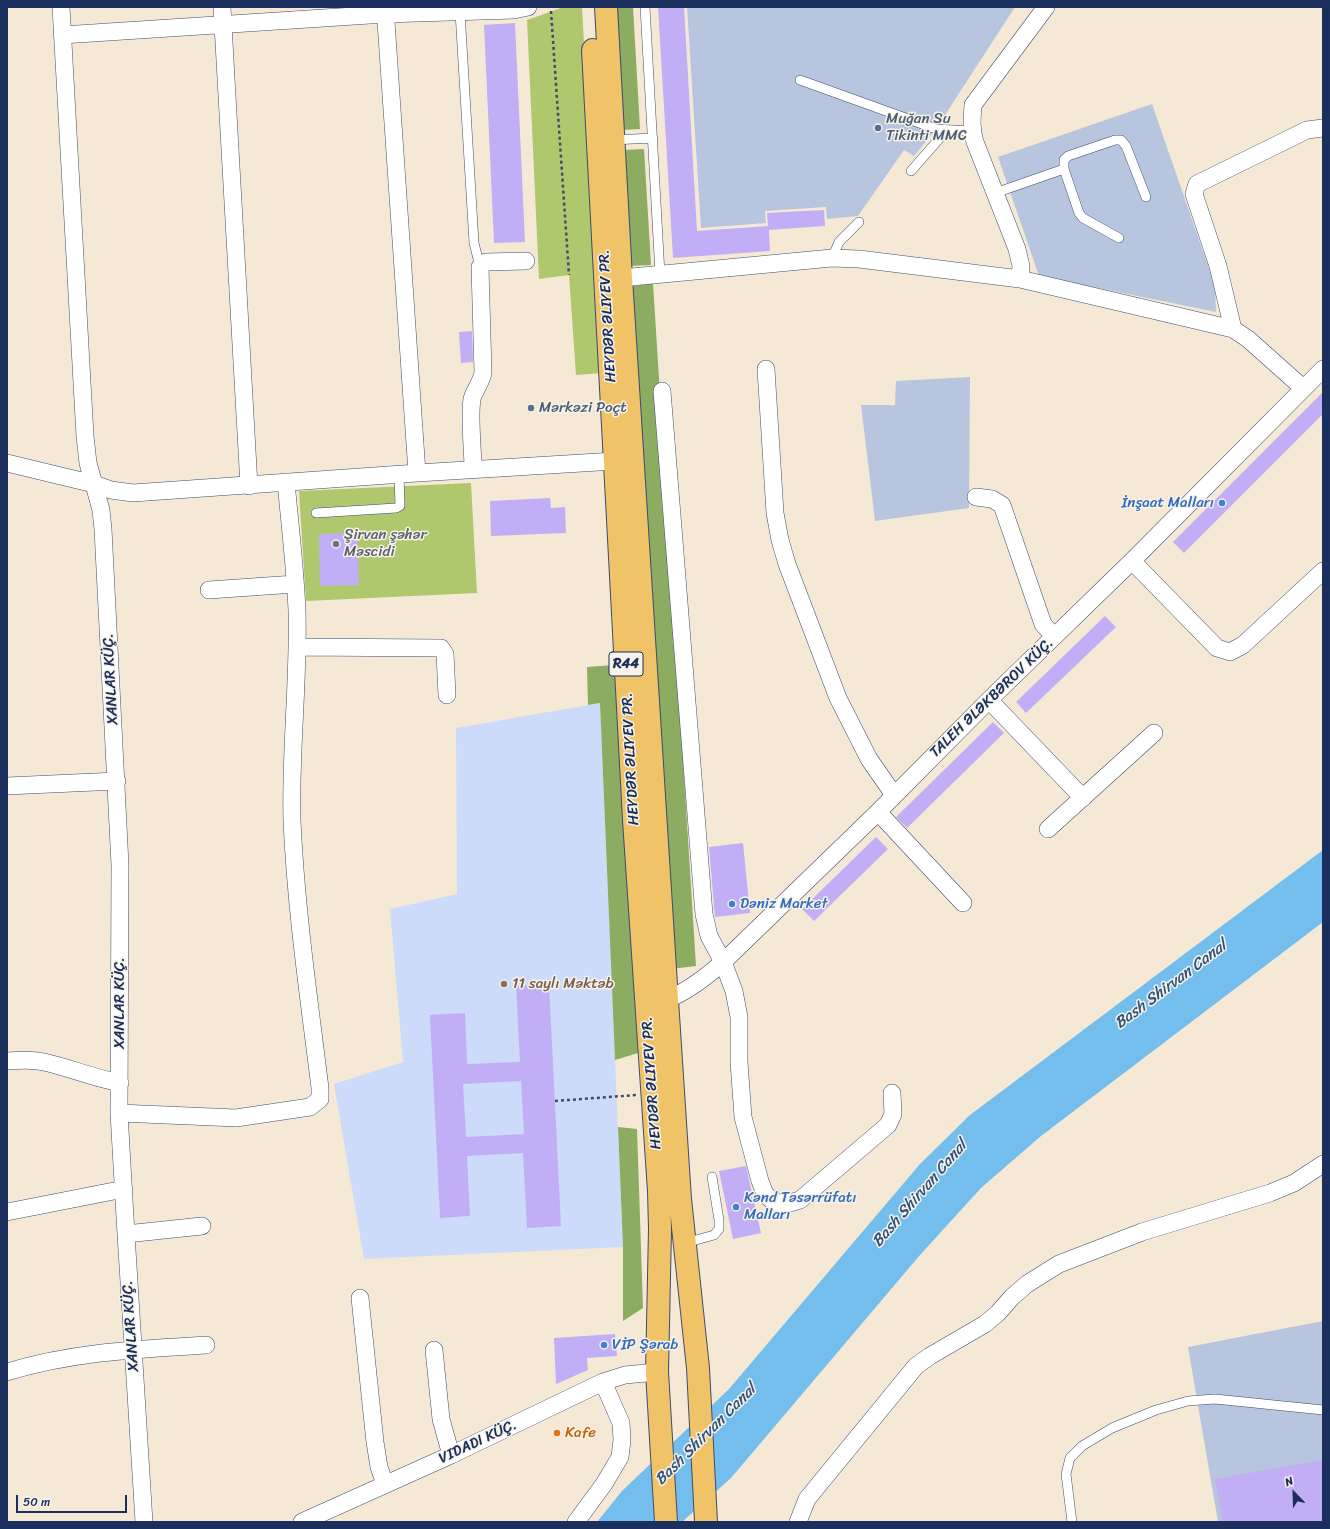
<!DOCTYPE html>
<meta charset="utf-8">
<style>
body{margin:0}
#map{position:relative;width:1330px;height:1529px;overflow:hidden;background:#f5e9d5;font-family:Sriracha,sans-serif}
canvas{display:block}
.frame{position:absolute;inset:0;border:8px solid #1b2f5e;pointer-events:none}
.north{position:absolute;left:1274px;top:1473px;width:40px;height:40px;-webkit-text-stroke:3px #f7f3e8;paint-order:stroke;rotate:337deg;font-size:11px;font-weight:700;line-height:16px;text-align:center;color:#1b2f5e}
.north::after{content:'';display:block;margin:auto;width:14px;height:18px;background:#1b2f5e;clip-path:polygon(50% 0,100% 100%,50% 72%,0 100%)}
.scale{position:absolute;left:16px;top:1495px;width:111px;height:18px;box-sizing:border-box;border:2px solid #1b2f5e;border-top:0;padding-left:5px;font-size:12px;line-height:14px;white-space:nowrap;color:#1b2f5e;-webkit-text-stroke:3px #f7f3e8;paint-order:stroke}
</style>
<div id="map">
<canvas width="1330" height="1529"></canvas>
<div class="frame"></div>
<div class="north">N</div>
<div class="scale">50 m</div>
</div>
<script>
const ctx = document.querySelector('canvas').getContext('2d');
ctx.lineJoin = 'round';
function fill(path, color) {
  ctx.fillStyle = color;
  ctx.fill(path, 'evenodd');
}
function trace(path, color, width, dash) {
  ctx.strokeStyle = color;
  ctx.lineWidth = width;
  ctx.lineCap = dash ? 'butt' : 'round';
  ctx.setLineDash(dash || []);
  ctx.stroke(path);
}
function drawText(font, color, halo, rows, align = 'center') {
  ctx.font = font + ' Sriracha,sans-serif';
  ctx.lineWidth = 3;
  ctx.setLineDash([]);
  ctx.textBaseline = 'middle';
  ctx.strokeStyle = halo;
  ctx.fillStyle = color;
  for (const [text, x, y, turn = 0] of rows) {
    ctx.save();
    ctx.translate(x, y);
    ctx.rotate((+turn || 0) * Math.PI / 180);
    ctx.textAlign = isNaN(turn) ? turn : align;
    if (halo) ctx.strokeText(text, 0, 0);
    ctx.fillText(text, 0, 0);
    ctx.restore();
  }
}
const built = new Path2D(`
 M600 703 623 1247 364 1259 334 1084 403 1062 390 909 457 894 456 728Z`);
const industrial = new Path2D(`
 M687 7H1015L936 129 914 156 904 150 858 216 827 219 826 207 765 211 766 223 701 228Z
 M1152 104 1215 286 1216 312 1039 276 998 157Z
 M970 377 969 508 875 521 861 405H895L896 381Z
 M1323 1321V1522H1218L1188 1347Z`);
const green = new Path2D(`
 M564 7H582L602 373 576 375 569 275 539 279 527 20Z
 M471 483 477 593 306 601 299 491Z`);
const forest = new Path2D(`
 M615 7H633L640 129 622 130Z
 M644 149 651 265 629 266 622 150Z
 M653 283 696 966 671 969 629 287Z
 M614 665 638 1053 615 1060 600 703 588 705 587 667Z
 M618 1127 637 1129 643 1308 623 1321V1247Z`);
const water = new Path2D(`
 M1323 850V922L1041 1136 981 1188 920 1255 731 1478 682 1522H597L622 1491 729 1389 920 1164 970 1115Z`);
const building = new Path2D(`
 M658 7H684L697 231 768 226 767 213 824 210 825 226 769 230 770 251 673 258Z
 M515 23 525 242 494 243 484 25Z
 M472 331 473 362 461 363 459 332Z
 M1323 392V414L1184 553 1173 542Z
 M550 498 551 508 565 507 566 533 491 536 490 501Z
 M357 533 359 585 320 586 319 534Z
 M1105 616 1116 627 1026 713 1016 702Z
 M993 722 1004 733 907 828 896 817Z
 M876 837 888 849 814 921 802 909Z
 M743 843 750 913 715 917 709 847Z
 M549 984 561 1226 527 1228 523 1153 467 1156 470 1216 440 1218 430 1015 465 1013 467 1064 520 1062 516 986ZM521 1081 524 1134 466 1137 463 1084Z
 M746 1166 761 1233 733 1239 719 1171Z
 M615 1334 617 1356 587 1358 588 1370 556 1384 554 1338Z
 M1323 1460V1522H1223L1215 1479Z`);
const path = new Path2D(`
 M551 11 569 275
 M555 1101 636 1095`);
const service = new Path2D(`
 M645 7 660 274
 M460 12 474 243 480 267
 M800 80 936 129 971 131
 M613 140 653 138
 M1064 169V160L1068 156 1115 140H1121L1126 146 1146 197
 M911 171 947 130
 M995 193 1064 169 1079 213 1083 218 1119 238
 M832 258 839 242 859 222
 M316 513 396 508 400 506 399 475
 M685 1243 714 1235 719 1229V1220L712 1177
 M1072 1522 1066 1474 1070 1458 1082 1446 1112 1428 1156 1410 1188 1401 1215 1399 1323 1410`);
const minor = new Path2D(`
 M61 7 85 436 88 463 101 510 103 529 120 865 119 1113 126 1234 144 1522
 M222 7 249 486
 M385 7 417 473
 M1046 7 973 105C972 119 971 129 975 142L1017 249 1021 266 1020 279 1233 329 1248 339 1303 388
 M62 35 385 14 514 10 528 7
 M621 278 832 258 859 259 1020 279
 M1233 329 1218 266 1194 194 1197 184 1307 130 1323 128
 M766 369 775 513 780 540 787 564 838 698 869 759 894 795
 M662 391 704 914 709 936 723 962 734 991 739 1017V1062L743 1117 760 1181 765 1194 774 1202 786 1204 800 1200 888 1125 893 1114 892 1093
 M7 463 94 484 111 490 133 493 417 473 615 461
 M473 469C473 450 469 418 472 399 474 391 481 383 483 373L480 267 486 262 526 261
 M976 497 992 499 1002 505 1043 624 1054 637
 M1132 561 1217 648 1230 652 1243 645 1323 571
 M209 590 295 584
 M297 647 441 648 445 654 447 695
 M989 700 1083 798
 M7 786 117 781
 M878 812 963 903
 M1048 829 1154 733
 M657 1003C682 996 704 979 723 962L878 812 989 700 1132 561 1323 369
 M7 1061C19 1060 32 1059 44 1062 70 1068 94 1078 120 1083
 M119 1113 236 1118 310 1107 320 1099V1088C309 999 296 910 292 821 290 751 299 680 297 610 295 567 290 525 286 482
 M7 1212 124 1189
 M126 1234 202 1226
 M360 1298 375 1442 379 1467 385 1484
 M434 1350 441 1419 451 1455
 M7 1372C72 1352 139 1349 206 1345
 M302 1522 451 1455 603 1382 625 1375 657 1372
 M576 1522 604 1484 620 1457 622 1440 621 1423 603 1382
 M798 1522 807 1499 916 1366 930 1356 985 1324 998 1313 1012 1297 1027 1284 1059 1264 1142 1232 1270 1193 1294 1183 1323 1164`);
const primary = new Path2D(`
 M606 7 621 278 667 1000 680 1199 698 1368 706 1522
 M593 50 634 820 659 1191 660 1229 657 1372 666 1522`);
const markers = [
 [878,128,4,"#5c6f8a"],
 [531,408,4,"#5c6f8a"],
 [1222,503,4,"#3f7fe0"],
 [336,544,4,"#6b7280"],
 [732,904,4,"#3f7fe0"],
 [504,984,4,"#8d6e63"],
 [736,1207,4,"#3f7fe0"],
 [604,1345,4,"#3f7fe0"],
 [557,1433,4,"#e8710a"]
];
const shields = [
 [626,664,34]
];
const shieldNames = [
 ["R44",626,664]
];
const serviceNames = [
 ["Muğan Su",886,119],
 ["Tikinti MMC",886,136],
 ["Mərkəzi Poçt",539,408]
];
const streetNames = [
 ["HEYDƏR ƏLIYEV PR.",608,316,-93],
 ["XANLAR KÜÇ.",111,679,-93],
 ["TALEH ƏLƏKBƏROV KÜÇ.",992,698,-44],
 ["HEYDƏR ƏLIYEV PR.",631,759,-93],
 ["XANLAR KÜÇ.",120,1003,-90],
 ["HEYDƏR ƏLIYEV PR.",652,1083,-94],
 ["XANLAR KÜÇ.",131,1326,-94],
 ["VIDADI KÜÇ.",478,1442,-25]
];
const shopNames = [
 ["İnşaat Malları",1214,503,"right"],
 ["Dəniz Market",740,904],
 ["Kənd Təsərrüfatı",744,1198],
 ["Malları",744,1215],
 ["VİP Şərab",612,1345]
];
const worshipNames = [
 ["Şirvan şəhər",344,535],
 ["Məscidi",344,552]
];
const educationNames = [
 ["11 saylı Məktəb",512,984]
];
const foodNames = [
 ["Kafe",565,1433]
];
const waterNames = [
 ["Bash Shirvan Canal",1171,985,-37],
 ["Bash Shirvan Canal",920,1194,-49],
 ["Bash Shirvan Canal",706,1435,-45]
];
fill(built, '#ccdbfa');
fill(industrial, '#b8c5de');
fill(green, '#afc86e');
fill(forest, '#8bac61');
fill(water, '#73beec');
fill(building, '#c2aef6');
trace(service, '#3c4b70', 10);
trace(minor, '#3c4b70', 18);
trace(primary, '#3c4b70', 24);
trace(path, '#3c4b70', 2.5, [3, 3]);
trace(service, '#fff', 9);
trace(minor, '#fff', 17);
trace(primary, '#f0c369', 22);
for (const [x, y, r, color] of markers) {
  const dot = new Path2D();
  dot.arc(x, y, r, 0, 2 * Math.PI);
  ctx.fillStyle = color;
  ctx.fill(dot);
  trace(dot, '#f7f3e8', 1.5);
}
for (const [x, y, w] of shields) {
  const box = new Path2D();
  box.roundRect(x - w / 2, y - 12, w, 24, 3);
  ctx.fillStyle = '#f7f3e8';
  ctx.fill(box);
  trace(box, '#1b2f5e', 1);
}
drawText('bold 14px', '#1b2f5e', null, shieldNames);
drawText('15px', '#4e5e75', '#f7f3e8', serviceNames, 'left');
drawText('15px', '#1b2f5e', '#f7f3e8', streetNames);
drawText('15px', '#366cbe', '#f7f3e8', shopNames, 'left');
drawText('15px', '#5b616d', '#f7f3e8', worshipNames, 'left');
drawText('15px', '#785e54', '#f7f3e8', educationNames, 'left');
drawText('15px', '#c56008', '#f7f3e8', foodNames, 'left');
drawText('italic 16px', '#315382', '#f7f3e8', waterNames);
</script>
